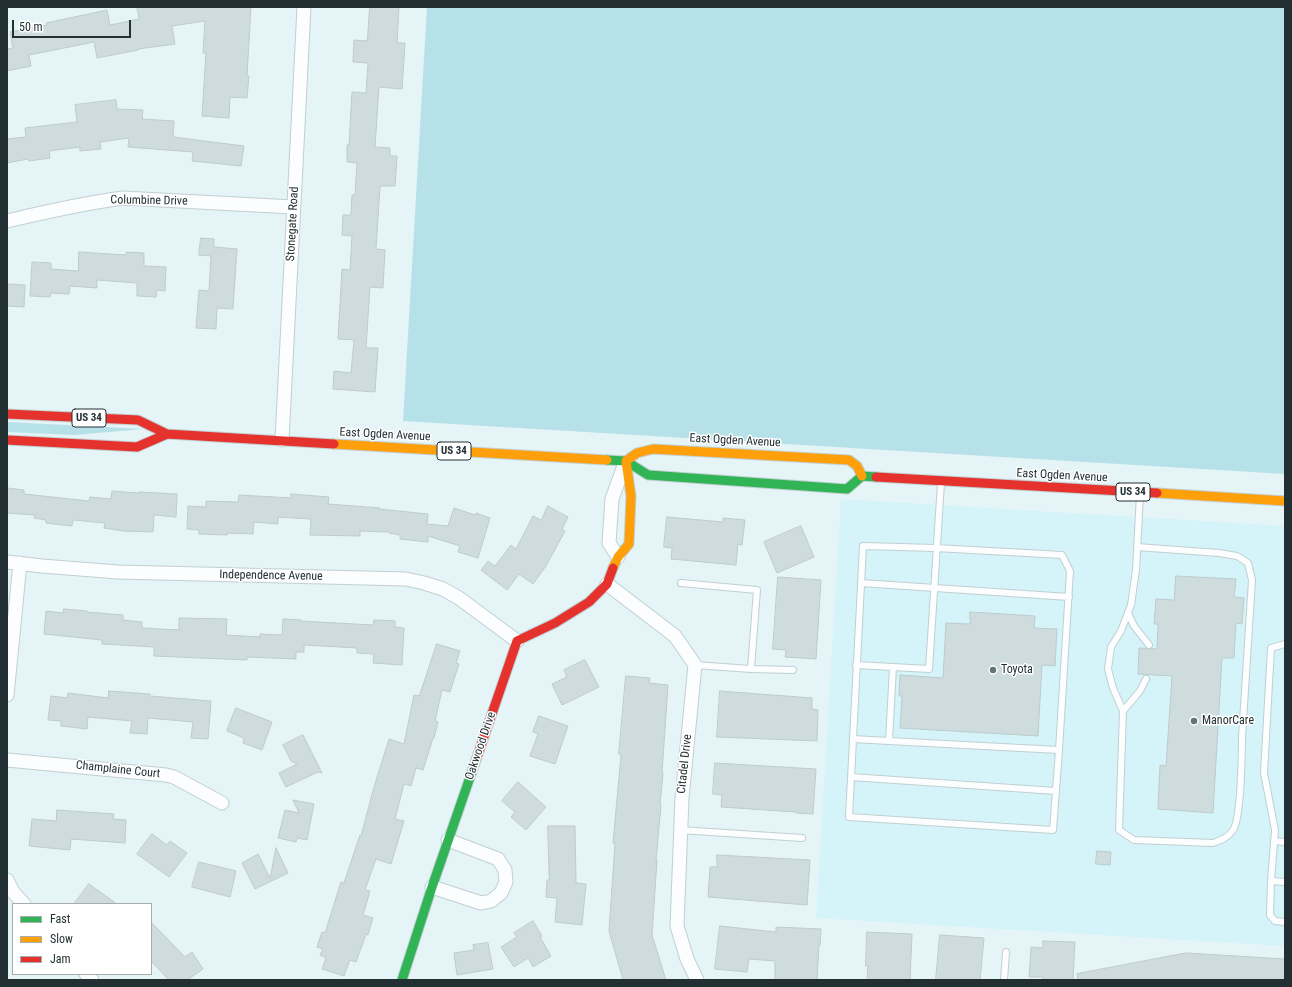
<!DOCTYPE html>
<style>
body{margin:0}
#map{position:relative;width:1292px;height:987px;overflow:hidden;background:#e5f4f6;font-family:"Roboto Condensed",sans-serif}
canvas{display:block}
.frame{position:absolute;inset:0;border:8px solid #233033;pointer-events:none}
.legend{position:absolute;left:12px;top:903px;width:140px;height:72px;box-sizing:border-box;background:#fff;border:1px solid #a7acad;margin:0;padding:5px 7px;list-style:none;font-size:12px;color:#233033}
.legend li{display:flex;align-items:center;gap:8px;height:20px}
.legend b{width:20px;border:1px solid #a7acad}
.scale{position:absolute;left:12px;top:20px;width:119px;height:18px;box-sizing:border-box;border:2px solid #233033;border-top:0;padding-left:5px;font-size:12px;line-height:14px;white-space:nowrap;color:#233033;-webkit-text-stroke:3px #fff;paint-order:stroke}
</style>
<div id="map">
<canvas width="1292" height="987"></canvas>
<div class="frame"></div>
<ul class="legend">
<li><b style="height:5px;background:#30b455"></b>Fast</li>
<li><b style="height:5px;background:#ff9f0a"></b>Slow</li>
<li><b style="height:5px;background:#e5322d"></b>Jam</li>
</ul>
<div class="scale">50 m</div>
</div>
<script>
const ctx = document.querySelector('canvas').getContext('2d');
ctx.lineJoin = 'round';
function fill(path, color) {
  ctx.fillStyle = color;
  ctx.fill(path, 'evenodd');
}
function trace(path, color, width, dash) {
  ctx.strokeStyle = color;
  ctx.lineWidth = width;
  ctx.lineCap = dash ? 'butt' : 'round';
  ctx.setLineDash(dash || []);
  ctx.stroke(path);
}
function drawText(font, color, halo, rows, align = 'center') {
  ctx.font = font + ' "Roboto Condensed",sans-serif';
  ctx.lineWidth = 3;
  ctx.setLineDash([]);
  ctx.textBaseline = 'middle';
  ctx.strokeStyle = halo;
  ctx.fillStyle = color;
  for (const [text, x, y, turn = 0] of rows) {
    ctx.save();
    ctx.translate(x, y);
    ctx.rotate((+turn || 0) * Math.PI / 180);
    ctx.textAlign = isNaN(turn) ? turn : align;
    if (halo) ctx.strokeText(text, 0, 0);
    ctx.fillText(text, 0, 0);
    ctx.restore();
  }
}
const built = new Path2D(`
 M841 499 1285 526V946L816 918Z`);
const green = new Path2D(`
 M427 7H1285V474L403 421Z
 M7 422 144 429 74 435 7 432Z`);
const building = new Path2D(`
 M137 7H251L247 76H249L247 98 230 97 229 118 202 116 206 53H203L205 21 172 26 175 44 138 49V50L97 58 94 42 29 55 31 66 7 71V49L13 48 10 32 47 25 46 23 107 10 110 25 139 19Z
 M370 7H399L397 43H405L402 89 379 87 375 147 390 148V156H397L395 186H380L376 249 385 250 383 288 370 287 366 348H378L375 392 333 389 334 371 351 373 354 340 338 339 342 269 350 270 352 236 342 235 343 215H351L352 195H355L357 163 347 162V145H349L352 92 366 93 368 63 353 62 354 40 367 41Z
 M116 100 117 109 143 110 142 119 174 121 173 137 244 146 241 166 192 161 193 152 128 147 129 138 100 142 101 149 80 151V147L49 151 50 158 29 161 28 159 7 163V139L26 137 25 128 77 122 75 105Z
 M201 238 214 239V247L237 249 233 309 217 308 216 329 196 328 199 290 209 291 211 256 199 255Z
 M79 252 126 255V252L144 253V266L166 267 165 291 157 290 156 297 137 296V283L97 280V288L70 286 69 294 51 293 50 297 30 296 32 262 51 263V269L78 271Z
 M7 284 25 285 24 307 7 306Z
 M7 488 24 490V494L89 501 90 497 111 499 112 491 139 493V492L177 494 176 517 154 515 153 532 123 531 104 528 105 523 73 520 72 526 46 523V520L34 518 35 515 7 513Z
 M291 494 329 497 328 504 380 508 379 509 428 514 427 524 448 526 454 508 475 515 476 513 490 518 478 558 458 552 460 546 428 536V542L400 539V535L389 533V532L360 531V536L310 535 311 519 278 517V524L254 522 253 534 227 533V535L199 534V530L187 529 188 506 206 507V501L238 502 239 495 291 498Z
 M548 506 568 517 562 529 565 531 546 566 533 584 519 574 507 590 481 570 488 561 495 566 511 545 516 549 533 516 541 520Z
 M667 517 723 522V518L745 520 742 545 738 544 736 565 671 559 672 548 664 547Z
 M801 526 814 557 777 573 764 542Z
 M1176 576 1236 579 1234 597 1244 598 1242 624 1236 623 1234 658H1222L1213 813 1158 809 1160 765 1166 766 1172 676 1138 674 1139 648 1157 649 1158 624H1154L1156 599 1174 600Z
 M778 577 821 580 816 659 785 657 786 650 773 649Z
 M64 609 87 611V612L123 615V620L142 622V628L179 630V618L227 619 226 635 260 637V634L282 635 283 619 301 620V621L373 625 374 620 395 621V627L404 628 402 665 373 663 374 654 357 653V648L304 645V652H296V659L247 657V660L154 656V647L102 644V640L44 634 46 611 63 613Z
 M970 612 1035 616 1034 628 1057 629 1055 666 1042 665 1038 736 900 728 902 696H899L900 675 943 678 946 623 970 624Z
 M437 644 460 651 456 663 459 664 450 692 442 690 435 721 438 722 434 738H433L423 770 416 768 411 786 404 784 395 819 404 821 391 864 376 859 365 890 370 891 363 915 373 918 368 935 366 934 356 962 350 960 344 976 322 969 326 958 320 955 323 949 317 947 322 932 325 933 341 882 344 883 360 835 361 836 374 787 389 739 404 744 414 695 419 696Z
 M585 660 599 687 562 705 552 684 567 677 564 670Z
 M626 676 650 678 649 683 668 685 662 773H663L660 805H661L656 860H657L652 935 666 980H623L609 931 615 843H613L621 755 619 754Z
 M109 691 150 694V696L211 701 208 739 191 738 193 722 148 718 147 734 130 733 132 721 88 717 87 729 61 726V721L48 720 51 696 67 698 68 693 108 698Z
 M720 691 812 698V709L818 710 817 741 717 737Z
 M236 708 272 722 262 750 243 743 244 738 227 731Z
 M539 716 568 726 555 764 530 756 538 734 533 732Z
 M303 735 322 773 318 772 286 787 279 773 297 764 291 761 283 745Z
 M715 763 816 769 813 814 796 813V812L721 807 722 795 713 794Z
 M518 782 546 807 526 830 511 817 515 812 502 801Z
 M293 800 314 804 307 840 297 838 296 842 278 838 285 810 299 813Z
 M57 810 114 814 113 819 126 820 125 843 71 839 70 850 29 846 32 819 56 821Z
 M548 826H575L576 883 586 884 582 925 555 922 557 898 546 897 547 880H549Z
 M152 834 167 845 170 841 187 853 169 877 137 854Z
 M276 848 288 873 255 889 242 863 258 854 270 878Z
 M1097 851 1111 852 1110 865 1096 864Z
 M717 855 810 860 807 905 708 897 710 867H717Z
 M199 862 236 871 230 897 192 887Z
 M89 884 117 904H74Z
 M533 921 542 936 540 937 551 956 533 967 528 958 514 967 501 947 517 937 514 933Z
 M151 922 185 957 192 952 203 969 187 980H169L151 961Z
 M720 926 776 932V927L821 929 820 945H819L817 980H775V961L749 959 747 972 715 969Z
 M867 932 912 934 910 980H867L868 966H866Z
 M940 935 984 938 980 980H936Z
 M1043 941 1075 942 1073 980H1043V977H1029L1031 947 1043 948Z
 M488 943 493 969 457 975 454 953 474 950 473 945Z
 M1186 953 1285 959 1284 980H1078L1077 974Z`);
const lane = new Path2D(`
 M941 483 929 669 893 667 889 741 1059 750 1053 830 849 817 863 546 936 548 1062 555 1070 571 1059 750
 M1137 547 1219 553 1237 556 1248 563 1252 580 1242 737C1242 752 1241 820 1233 830 1228 838 1221 840 1213 843L1134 840 1119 830 1123 711 1113 688 1108 669 1111 647 1121 631 1131 605 1136 570 1140 494
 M681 583 757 590 751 669
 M861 583 1069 597
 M1128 613 1134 626 1149 645
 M1285 644 1271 648 1264 773 1275 830 1271 881 1285 882
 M695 665 751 669 793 670
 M856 665 893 667
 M1123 711 1140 691 1146 679
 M853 739 889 741
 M851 777 1056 791
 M680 830 802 838
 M1274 841 1285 842
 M1271 881 1270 915 1275 921 1285 922
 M1004 980 1006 952`);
const street = new Path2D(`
 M7 221C45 212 84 203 123 198L293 207
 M282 440 304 7
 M618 557 609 543 612 499 625 463
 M7 562 42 566 118 572 406 579 424 583 443 589 459 598 517 641
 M607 584 675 636 695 665 682 798 677 926 687 959 697 980
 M7 695 20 563
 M7 760 166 775 174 777 222 803
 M7 880 13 892 24 904
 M432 887 481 903 491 901 501 893 506 882 505 870 498 859 448 840
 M86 974 92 980`);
const fast = new Path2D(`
 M607 460 626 461 648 475 847 489 862 476 876 477
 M402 980 432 887 476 760`);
const slow = new Path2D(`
 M334 444 607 460
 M626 461 637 453 653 449 849 460 857 466 862 476
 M1157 493 1285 501
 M613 568 618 557 629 544 631 496 626 461`);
const jam = new Path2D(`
 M7 414 138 420 167 434 334 444
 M7 440 137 447 167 434
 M876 477 1157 493
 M476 760 517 641 555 623 589 602 607 584 613 568`);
const markers = [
 [993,670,4,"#677577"],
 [1194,721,4,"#677577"]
];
const shields = [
 [89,418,34],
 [454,451,34],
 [1133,492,34]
];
const shieldNames = [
 ["US 34",89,418],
 ["US 34",454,451],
 ["US 34",1133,492]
];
const streetNames = [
 ["Columbine Drive",149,201,1],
 ["Stonegate Road",293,224,-87],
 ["East Ogden Avenue",385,435,3],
 ["East Ogden Avenue",735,441,3],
 ["East Ogden Avenue",1062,476,3],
 ["Independence Avenue",271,576,1],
 ["Oakwood Drive",481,746,-71],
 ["Citadel Drive",685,764,-84],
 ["Champlaine Court",118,770,6]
];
const poiNames = [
 ["Toyota",1001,670],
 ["ManorCare",1202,721]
];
fill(built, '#d5f4fa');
fill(green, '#b6e1e9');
fill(building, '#cedcde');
trace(building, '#bdcbcd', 1);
trace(lane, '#c1cfd1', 8);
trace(street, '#c1cfd1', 15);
trace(fast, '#c1cfd1', 11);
trace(slow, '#c1cfd1', 11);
trace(jam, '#c1cfd1', 11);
trace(lane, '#fbfdfe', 6);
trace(street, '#fbfdfe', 13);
trace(fast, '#30b455', 9);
trace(slow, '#ff9f0a', 9);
trace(jam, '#e5322d', 9);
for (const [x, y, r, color] of markers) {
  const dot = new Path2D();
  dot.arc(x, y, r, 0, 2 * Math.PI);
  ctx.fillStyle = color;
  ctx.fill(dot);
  trace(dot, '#fff', 1.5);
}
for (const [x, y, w] of shields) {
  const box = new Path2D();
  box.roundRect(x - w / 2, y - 9, w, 18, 3);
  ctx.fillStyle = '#fff';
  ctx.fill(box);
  trace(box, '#233033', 1);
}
drawText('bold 11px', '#233033', null, shieldNames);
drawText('12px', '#233033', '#fff', streetNames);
drawText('12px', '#233033', '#fff', poiNames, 'left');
</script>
